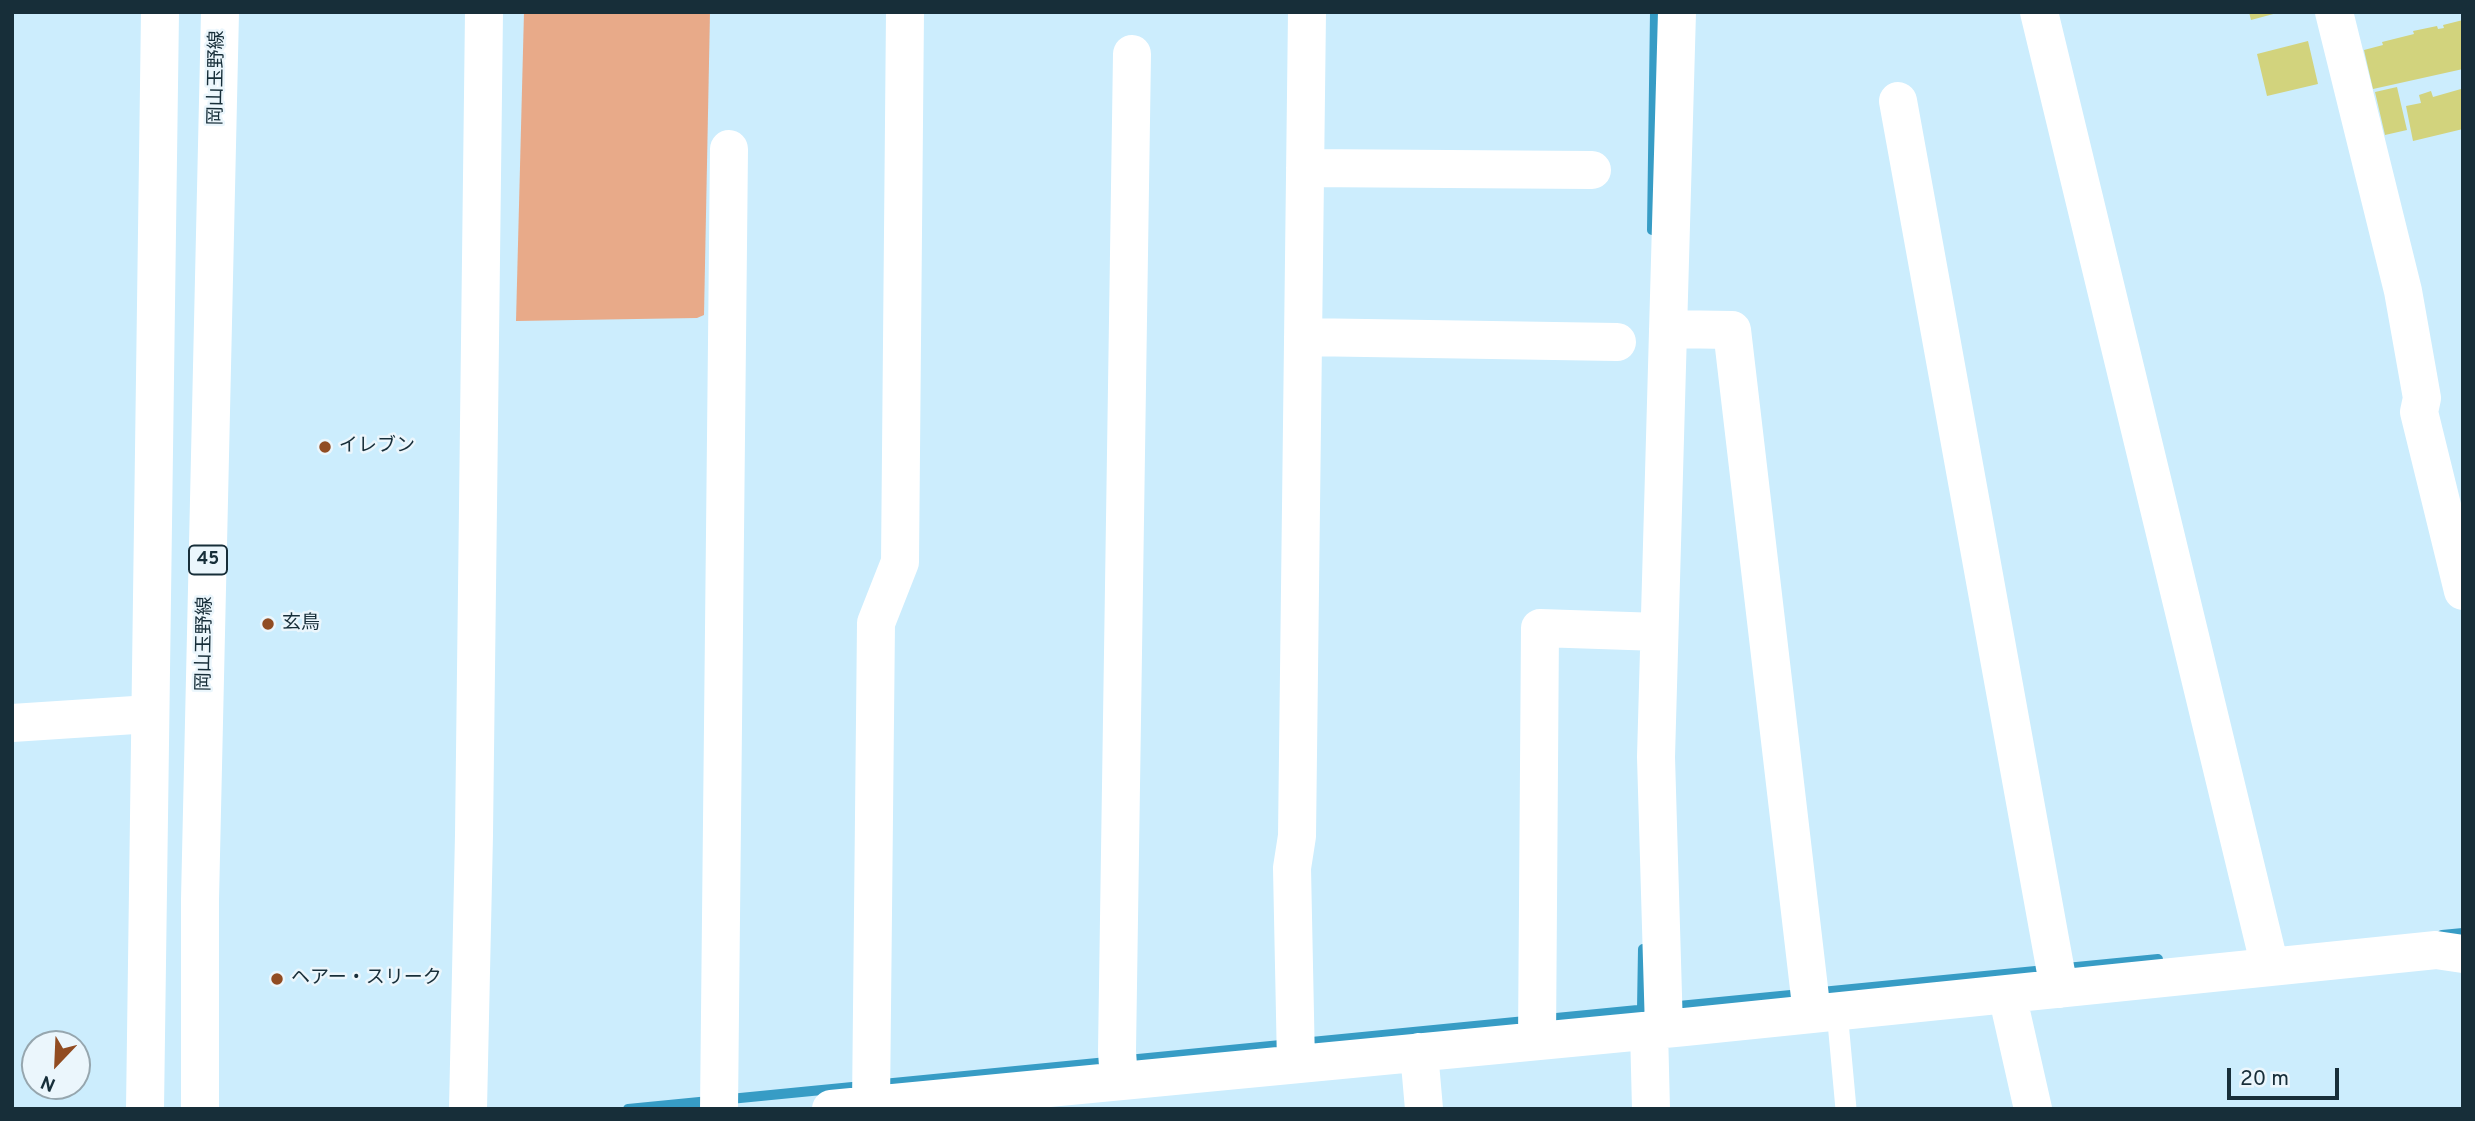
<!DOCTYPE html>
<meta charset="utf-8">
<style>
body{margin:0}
#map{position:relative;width:2475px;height:1121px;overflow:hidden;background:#ccedfd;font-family:Overpass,sans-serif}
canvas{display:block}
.frame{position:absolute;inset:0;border:14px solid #172e39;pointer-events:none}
.north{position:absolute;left:21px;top:1030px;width:70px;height:70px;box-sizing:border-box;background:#ebf6fc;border:2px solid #96a6ae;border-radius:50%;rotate:203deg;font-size:19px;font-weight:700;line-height:28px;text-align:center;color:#172e39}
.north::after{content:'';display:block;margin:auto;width:24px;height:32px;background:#914c22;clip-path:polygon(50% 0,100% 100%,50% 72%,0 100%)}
.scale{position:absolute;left:2227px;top:1068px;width:112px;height:32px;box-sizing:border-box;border:4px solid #172e39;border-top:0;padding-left:9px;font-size:21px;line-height:24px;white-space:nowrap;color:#172e39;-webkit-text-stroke:5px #ebf6fc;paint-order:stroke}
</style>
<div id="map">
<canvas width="2475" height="1121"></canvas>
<div class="frame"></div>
<div class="north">N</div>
<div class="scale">20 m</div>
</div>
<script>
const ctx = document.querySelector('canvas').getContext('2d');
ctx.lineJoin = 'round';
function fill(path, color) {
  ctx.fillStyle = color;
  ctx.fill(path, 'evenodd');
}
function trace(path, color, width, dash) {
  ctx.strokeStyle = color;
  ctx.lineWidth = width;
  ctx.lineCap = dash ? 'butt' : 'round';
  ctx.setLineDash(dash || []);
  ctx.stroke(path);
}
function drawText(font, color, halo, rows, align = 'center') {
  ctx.font = font + ' Overpass,"Noto Sans JP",sans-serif';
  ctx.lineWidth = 5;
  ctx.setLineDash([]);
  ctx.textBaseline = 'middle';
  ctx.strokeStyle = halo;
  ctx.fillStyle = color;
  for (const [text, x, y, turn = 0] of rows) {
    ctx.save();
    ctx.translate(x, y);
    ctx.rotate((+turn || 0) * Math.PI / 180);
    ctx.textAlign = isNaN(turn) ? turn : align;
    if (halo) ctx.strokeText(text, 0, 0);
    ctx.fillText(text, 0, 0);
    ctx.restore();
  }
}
const green = new Path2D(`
 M524 12H710L704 315 697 318 516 321Z`);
const stream = new Path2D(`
 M1652 230 1655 12
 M2442 935 2463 933
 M1642 1009 1643 949
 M628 1109 2158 959`);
const building = new Path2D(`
 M2249 12H2277V13L2251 20Z
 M2463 20V69L2373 89 2364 50 2383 45 2382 42 2414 34 2413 31 2437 26 2438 29 2444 28 2443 25Z
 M2308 41 2318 84 2267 96 2257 54Z
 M2397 87 2407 130 2385 135 2375 92Z
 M2461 89 2463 129 2413 141 2406 106 2421 103 2419 95 2431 91 2433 97Z`);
const lane = new Path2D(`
 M1837 1011 1846 1109`);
const street = new Path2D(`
 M2039 12 2270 967
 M2334 12 2403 291 2422 398 2419 412 2463 591
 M1898 101 2059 989
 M1305 168 1592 170
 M1668 329 1732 330 1812 1014
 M1303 337 1617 342
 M12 723 150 714
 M2007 994 2033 1109
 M1664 1029 1656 757 1677 12
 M1649 1030 1651 1109
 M1537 1041 1540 628 1659 632
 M1419 1052 1424 1109
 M1296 1064 1292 868 1297 836 1307 12
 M1119 1081 1117 1051 1132 54
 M871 1105 876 623 900 562 905 12
 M468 1109 474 835 484 12
 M719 1109 729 149
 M831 1109 1685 1027 2436 950 2463 954`);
const primary = new Path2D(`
 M145 1109 160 12
 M200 1109V899L220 12`);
const markers = [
 [325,447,7,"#914c22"],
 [268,624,7,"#914c22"],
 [277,979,7,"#914c22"]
];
const shields = [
 [208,560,38]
];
const shieldNames = [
 ["45",208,560]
];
const streetNames = [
 ["岡山玉野線",218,78,-89],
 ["岡山玉野線",206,644,-89]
];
const poiNames = [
 ["イレブン",339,447],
 ["玄鳥",282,624],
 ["ヘアー・スリーク",291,979]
];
fill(green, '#e8aa89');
trace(stream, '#379cc5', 10);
fill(building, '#d2d37d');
trace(lane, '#fff', 21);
trace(street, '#fff', 38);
trace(primary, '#fff', 38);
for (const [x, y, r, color] of markers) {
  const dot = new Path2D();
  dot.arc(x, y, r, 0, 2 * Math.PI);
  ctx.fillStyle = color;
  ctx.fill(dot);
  trace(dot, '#ebf6fc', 2.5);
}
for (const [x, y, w] of shields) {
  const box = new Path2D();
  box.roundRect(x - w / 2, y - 14.5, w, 29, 5);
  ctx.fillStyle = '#ebf6fc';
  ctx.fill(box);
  trace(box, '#172e39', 2);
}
drawText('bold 18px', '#172e39', null, shieldNames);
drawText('19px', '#172e39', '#ebf6fc', streetNames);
drawText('19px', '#172e39', '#ebf6fc', poiNames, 'left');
</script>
